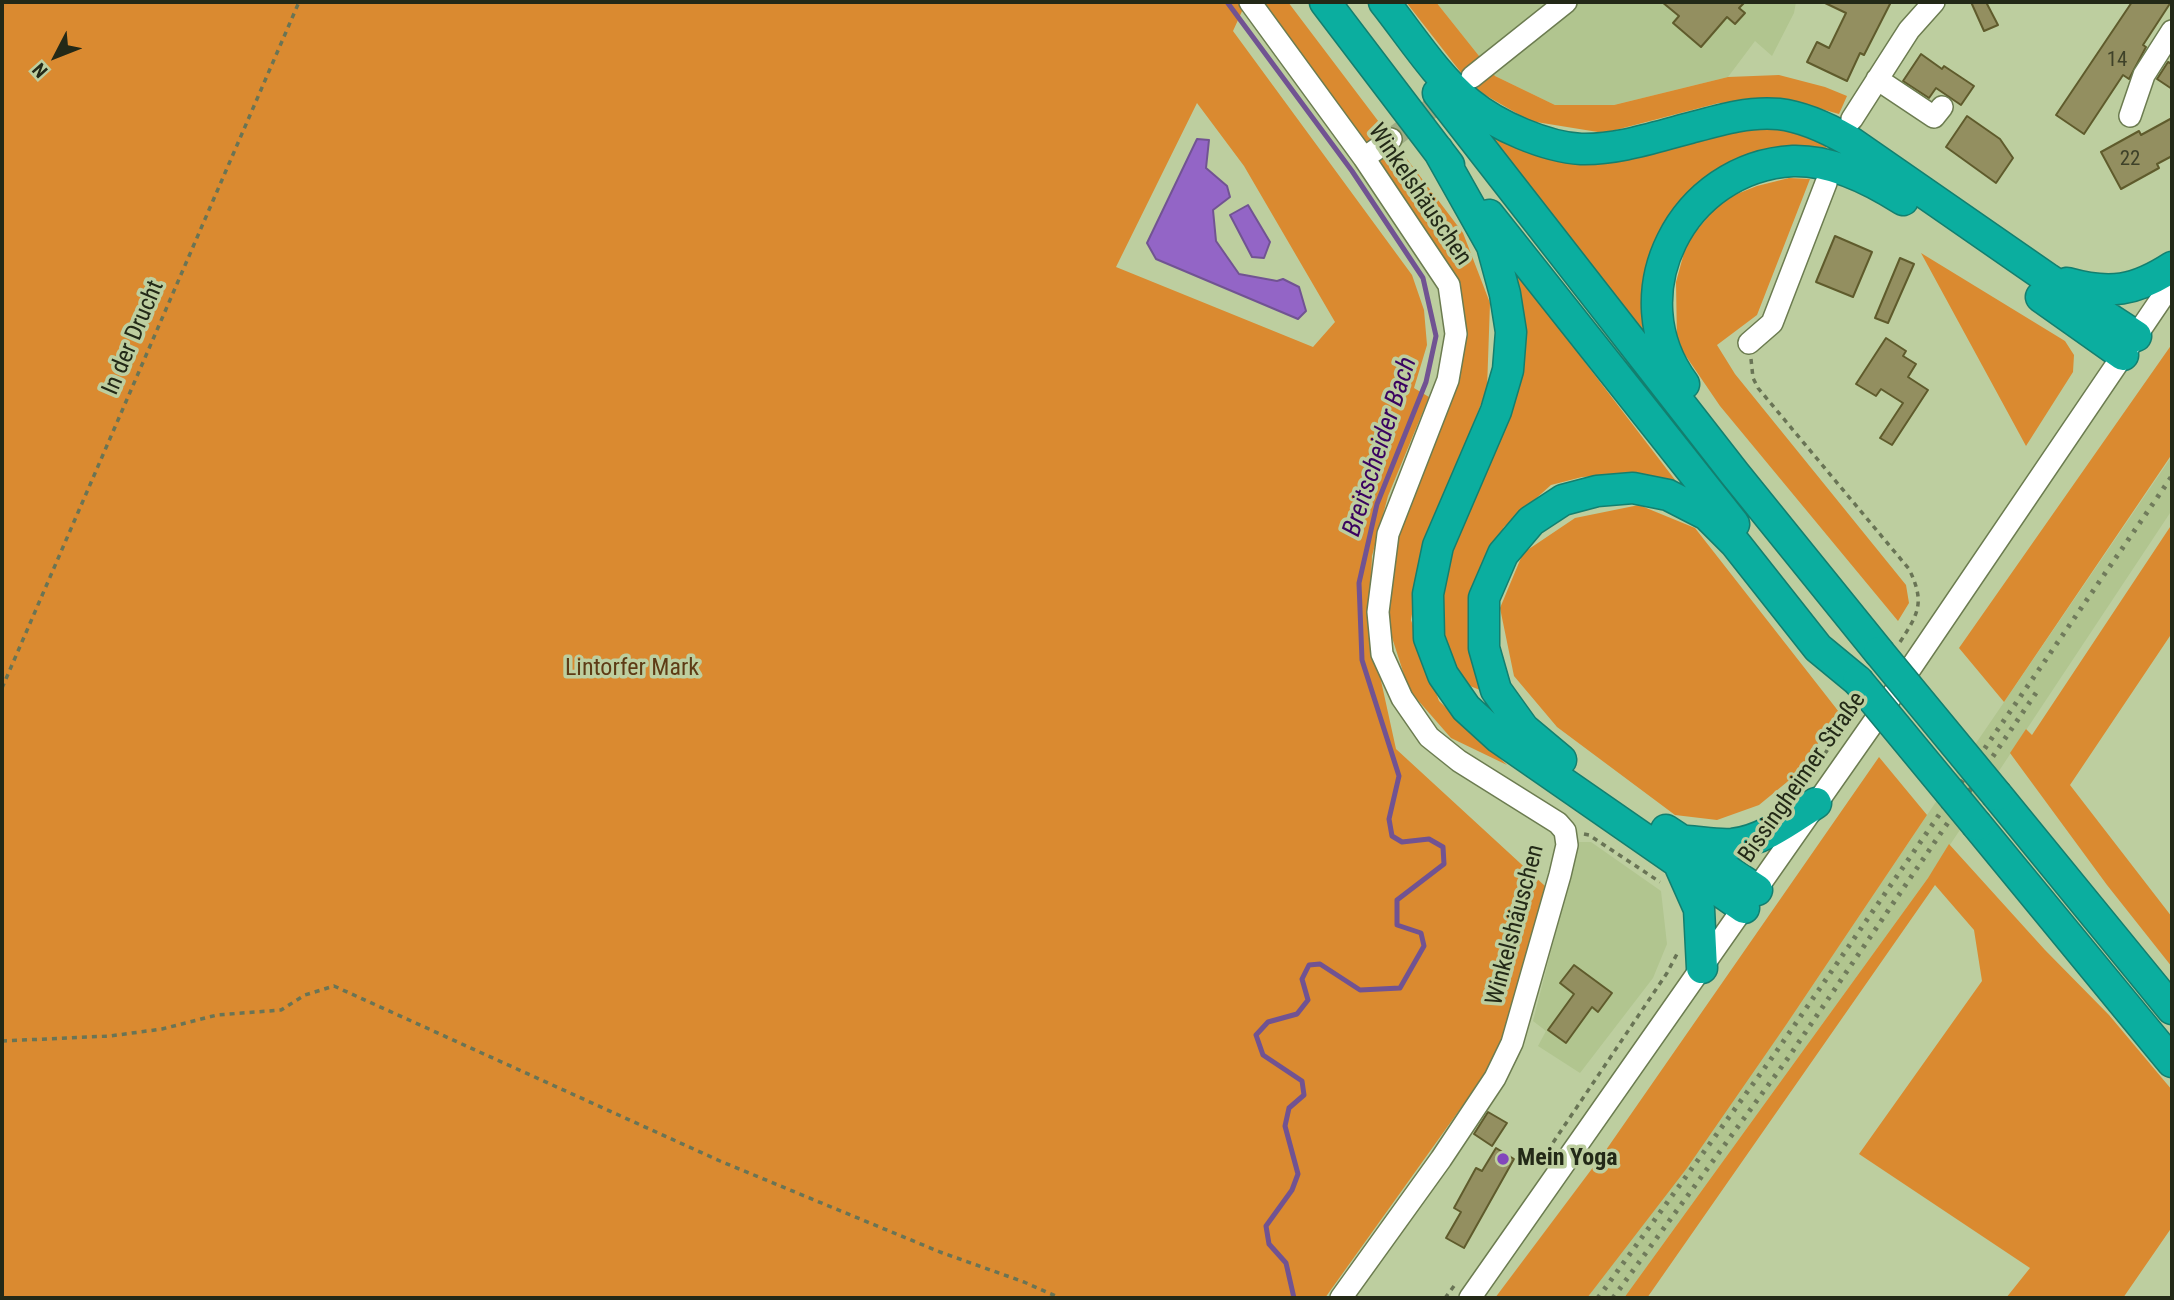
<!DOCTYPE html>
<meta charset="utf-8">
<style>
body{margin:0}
#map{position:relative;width:2174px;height:1300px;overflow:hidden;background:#bdce9f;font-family:"Roboto Condensed",sans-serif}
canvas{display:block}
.frame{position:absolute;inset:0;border:4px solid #232917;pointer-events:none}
.north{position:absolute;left:21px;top:21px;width:70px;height:70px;-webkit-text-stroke:5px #bdce9f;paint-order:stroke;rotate:228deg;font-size:19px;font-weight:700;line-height:28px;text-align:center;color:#232917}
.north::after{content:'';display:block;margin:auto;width:24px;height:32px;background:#232917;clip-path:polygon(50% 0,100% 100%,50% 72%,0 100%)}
</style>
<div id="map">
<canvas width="2174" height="1300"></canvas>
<div class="frame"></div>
<div class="north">N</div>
</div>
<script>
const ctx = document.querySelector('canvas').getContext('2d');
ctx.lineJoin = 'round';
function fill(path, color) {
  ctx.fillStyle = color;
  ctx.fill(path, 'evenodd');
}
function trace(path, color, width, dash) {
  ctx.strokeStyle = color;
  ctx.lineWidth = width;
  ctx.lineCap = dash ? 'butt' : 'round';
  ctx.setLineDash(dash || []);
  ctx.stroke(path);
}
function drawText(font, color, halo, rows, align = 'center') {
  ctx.font = font + ' "Roboto Condensed",sans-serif';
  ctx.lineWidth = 7;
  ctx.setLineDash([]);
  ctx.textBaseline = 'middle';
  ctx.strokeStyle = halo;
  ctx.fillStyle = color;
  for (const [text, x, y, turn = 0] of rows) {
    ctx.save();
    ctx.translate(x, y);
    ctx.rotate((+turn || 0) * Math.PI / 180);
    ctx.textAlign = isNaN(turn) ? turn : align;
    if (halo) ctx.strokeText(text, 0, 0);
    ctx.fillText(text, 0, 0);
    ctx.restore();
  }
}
const built = new Path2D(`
 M1436 2H1796L1794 13 1772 56 1755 41 1728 77 1614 105H1555L1495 76Z
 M2172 456V510L1928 878 1624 1298H1587L1786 1025 1927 815Z
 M1579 842H1591L1661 891 1667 944 1653 978 1580 1073 1538 1046 1546 1031 1533 1021Z`);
const green = new Path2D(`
 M2 2H1238L1243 9 1233 31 1412 275 1424 310 1427 345 1414 388 1429 397 1388 496 1372 556 1369 626 1396 749 1545 886 1498 1056 1325 1298H2ZM1197 103 1244 166 1335 322 1313 347 1116 267Z
 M1257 2H1288L1463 233 1490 303 1487 389 1423 550 1411 620 1439 701 1507 765 1451 738 1409 690 1387 622 1395 539 1462 303 1439 249Z
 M1406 2H1436L1495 76 1555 105H1614L1728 77 1779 75 1825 87 1847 96 1839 114 1793 101 1719 103 1604 133 1530 121 1473 88Z
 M1786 123 1829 139 1824 155 1697 189 1650 340 1486 129 1667 143Z
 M1789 178 1810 179 1757 315 1717 345 1735 374 1906 585 1909 603 1898 621 1720 406 1677 343 1676 282 1687 242 1722 200 1757 186Z
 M1921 253 2065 341 2074 355 2073 372 2026 446Z
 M1509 263 1682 489 1638 474 1582 477 1551 485 1504 527 1477 579 1469 632 1480 690 1465 684 1442 636 1438 591 1451 541 1506 413Z
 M2172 344V454L2004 702 1959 648Z
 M1639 505 1695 528 1839 712 1798 773 1759 805 1717 820 1675 815 1557 727 1514 676 1500 608 1523 553 1575 518Z
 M2172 524V633L2070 785 2172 917V967L2107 885 2010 753 2026 729 2032 735Z
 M1879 757 1927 815 1786 1025 1687 1168 1587 1298H1495L1606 1150Z
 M1949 844 2045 950 2109 1015 2172 1090V1227L2123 1298H2006L2030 1268 1859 1154 1982 981 1974 930 1935 885 1647 1298H1624L1928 878Z`);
const water = new Path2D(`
 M1197 139 1209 140 1206 168 1227 186 1230 197 1213 210 1216 241 1239 274 1277 281 1283 279 1299 287 1306 311 1298 319 1156 259 1147 243Z
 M1248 205 1270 242 1264 258 1252 257 1230 215Z`);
const stream = new Path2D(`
 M1227 2 1352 171 1423 278 1436 336 1426 382 1377 504 1359 583 1362 660 1399 776 1389 819 1392 836 1402 842 1429 839 1443 847 1444 864 1397 900V925L1421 933 1424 946 1400 988 1360 990 1320 964 1309 965 1302 979 1308 1000 1297 1014 1268 1022 1256 1035 1263 1055 1302 1081 1304 1095 1289 1108 1285 1126 1298 1174 1292 1190 1266 1226 1269 1244 1286 1263 1294 1298`);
const building = new Path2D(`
 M1662 2H1745L1739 8 1745 13 1735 24 1727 17 1701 47 1673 23 1679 16Z
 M1823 2H1891L1864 55 1860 53 1847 81 1807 62 1817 42 1829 48 1846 13Z
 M1971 2H1986L1998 25 1984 31Z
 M2132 2H2171L2143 45 2146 47 2129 79 2123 75 2084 134 2056 115Z
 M1921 54 1942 69 1944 66 1974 86 1961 105 1936 88 1929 98 1903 81Z
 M2168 62 2172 64V89L2157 79Z
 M1967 116 2000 139 2013 158 1996 183 1946 147Z
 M2172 118V156L2157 164 2159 168 2121 189 2101 152 2139 131 2141 135Z
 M1835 236 1872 252 1853 297 1816 282Z
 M1900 258 1914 264 1888 323 1875 318Z
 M1886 338 1906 351 1903 356 1916 364 1908 377 1928 390 1892 445 1880 438 1903 403 1881 389 1876 396 1856 384Z
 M1574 965 1612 993 1598 1012 1592 1007 1566 1043 1548 1030 1574 994 1560 983Z
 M1488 1112 1507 1123 1492 1146 1474 1134Z
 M1496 1148 1514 1159 1464 1248 1446 1238 1461 1212 1454 1208 1476 1168 1482 1171Z`);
const minorTunnel = new Path2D(`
 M1391 139 1454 91`);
const path = new Path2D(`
 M1751 359 1753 378 1758 388 1909 569C1925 602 1919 613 1900 642
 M2 688 299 2
 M1799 785 1826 752 1855 709
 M1584 834 1589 835 1660 882
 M2 1041 110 1036 162 1029 217 1015 281 1010 305 995 334 986 720 1161 940 1252 1024 1282 1060 1298
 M1542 1159 1667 973 1678 952
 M1445 1298 1454 1286`);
const minor = new Path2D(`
 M1250 2 1364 158 1449 285 1456 334 1448 380 1388 534 1378 612 1382 654 1402 698 1429 737 1459 761 1558 823 1565 831 1567 845 1560 875 1512 1043 1495 1078 1441 1159 1341 1298
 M1472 77 1566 2
 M1877 79 1934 117 1942 107
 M2130 116 2144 75 2172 31
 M1852 119 1909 30 1934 2
 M1364 158 1391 139
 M1749 343 1772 323 1826 183
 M1470 1298 1887 703 2172 283`);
const highway = new Path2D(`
 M1325 2 1449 165
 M1384 2C1411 36 1436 76 1469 103 1497 126 1546 147 1581 149 1618 150 1655 137 1690 128 1719 120 1749 111 1779 114 1804 117 1827 128 1848 140L2047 278 2136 336
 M1438 93 1735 474 1879 652
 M1438 150 1492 246 1505 294 1511 332 1508 370 1496 411 1438 546 1428 594 1429 638 1443 675 1466 708 1499 738 1744 908
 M1489 215 1734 524
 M2067 283C2110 295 2135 291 2172 267
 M2041 297 2123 355
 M1684 384C1617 294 1682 167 1793 161 1832 160 1872 180 1903 200
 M1561 760 1524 729 1496 690 1484 648V598L1503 554 1531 521 1563 500 1597 491 1633 488 1668 495 1707 515 1735 543 1818 648 1858 681
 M1997 795 2172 1009
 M1977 825 2172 1062
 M1666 830 1757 890
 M1687 841C1702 842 1717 845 1732 844 1763 841 1791 819 1816 803
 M1679 864 1699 909 1702 968`);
const rail = new Path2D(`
 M1598 1298 1774 1055 2172 476
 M1613 1298 1788 1058 2038 690`);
const highwayBridge = new Path2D(`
 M1879 652 1997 795
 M1858 681 1977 825`);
const markers = [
 [1503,1159,7,"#8246bc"]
];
const numberNames = [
 ["14",2117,61],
 ["22",2130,160]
];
const streetNames = [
 ["Winkelshäuschen",1419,195,56],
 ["In der Drucht",134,338,-67],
 ["Bissingheimer Straße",1803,778,-55],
 ["Winkelshäuschen",1516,925,-75]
];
const parkNames = [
 ["Lintorfer Mark",632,669]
];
const poiNames = [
 ["Mein Yoga",1517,1159]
];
const waterNames = [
 ["Breitscheider Bach",1381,447,-72]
];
fill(built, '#b1c58f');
fill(green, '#da8a30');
fill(water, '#9365c6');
trace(water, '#715392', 2);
trace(stream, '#715392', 5);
fill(building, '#938f60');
trace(building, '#5f5b2c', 2);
trace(minorTunnel, '#9ead84', 21, [21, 10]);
trace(minor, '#6c7c50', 24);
trace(highway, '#137f6f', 33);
trace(path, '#697455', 3.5, [5, 5]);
trace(minor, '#fff', 21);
trace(highway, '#0bae9f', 30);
trace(rail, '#707b5b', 5, [3.5, 7]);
trace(highwayBridge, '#137f6f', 33, []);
trace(highwayBridge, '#0bae9f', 30);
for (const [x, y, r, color] of markers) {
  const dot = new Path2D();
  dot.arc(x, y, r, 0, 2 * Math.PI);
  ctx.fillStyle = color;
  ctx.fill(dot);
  trace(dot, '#bdce9f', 2.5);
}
drawText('21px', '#3f4229', null, numberNames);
drawText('24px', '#232917', '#bdce9f', streetNames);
drawText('24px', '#5e3b15', '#bdce9f', parkNames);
drawText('bold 24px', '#232917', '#bdce9f', poiNames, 'left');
drawText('italic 26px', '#3a0360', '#bdce9f', waterNames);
</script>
